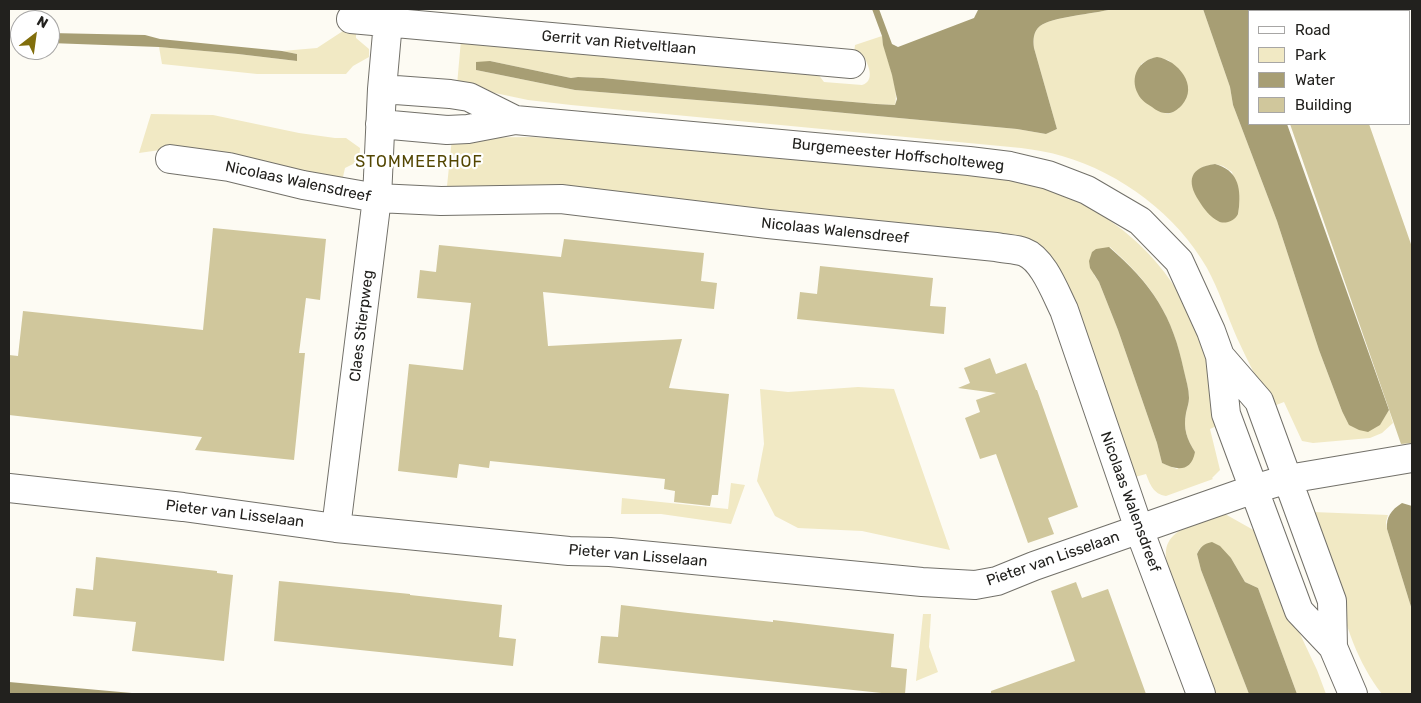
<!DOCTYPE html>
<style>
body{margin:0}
#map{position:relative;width:1421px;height:703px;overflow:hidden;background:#fdfbf3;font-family:Rubik,sans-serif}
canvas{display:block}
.frame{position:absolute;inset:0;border:10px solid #22211e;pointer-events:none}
.legend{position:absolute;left:1248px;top:10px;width:162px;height:115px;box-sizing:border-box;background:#fff;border:1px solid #a7a6a5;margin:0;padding:6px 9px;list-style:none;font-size:15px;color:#22211e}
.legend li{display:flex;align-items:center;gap:10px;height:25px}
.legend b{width:25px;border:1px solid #a7a6a5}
.north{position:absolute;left:10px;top:10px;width:50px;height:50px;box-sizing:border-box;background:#fff;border:1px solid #a7a6a5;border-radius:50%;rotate:30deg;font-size:14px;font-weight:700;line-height:20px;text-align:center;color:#22211e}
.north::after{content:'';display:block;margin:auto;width:18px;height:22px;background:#816e0c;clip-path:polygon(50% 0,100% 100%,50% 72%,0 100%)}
</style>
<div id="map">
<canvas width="1421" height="703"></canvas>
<div class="frame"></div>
<ul class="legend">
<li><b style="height:6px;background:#fff"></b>Road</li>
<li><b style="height:14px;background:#f1e9c4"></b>Park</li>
<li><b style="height:14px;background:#a79e74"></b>Water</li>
<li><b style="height:14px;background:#d0c79c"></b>Building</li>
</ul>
<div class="north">N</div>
</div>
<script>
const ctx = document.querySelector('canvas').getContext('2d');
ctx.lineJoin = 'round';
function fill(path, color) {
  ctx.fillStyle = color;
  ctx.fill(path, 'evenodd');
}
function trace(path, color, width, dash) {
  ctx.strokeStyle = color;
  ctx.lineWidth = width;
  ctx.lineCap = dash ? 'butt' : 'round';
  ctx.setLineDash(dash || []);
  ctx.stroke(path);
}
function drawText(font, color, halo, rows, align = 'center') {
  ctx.font = font + ' Rubik,sans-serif';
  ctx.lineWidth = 4.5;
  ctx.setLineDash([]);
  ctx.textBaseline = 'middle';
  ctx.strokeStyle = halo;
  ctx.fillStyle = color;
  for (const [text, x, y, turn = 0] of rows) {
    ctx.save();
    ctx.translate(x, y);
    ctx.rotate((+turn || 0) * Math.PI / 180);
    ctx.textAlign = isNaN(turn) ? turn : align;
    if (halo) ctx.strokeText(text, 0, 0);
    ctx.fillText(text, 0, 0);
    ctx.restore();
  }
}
const green = new Path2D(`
 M1112 9H1203L1230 87 1233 105 1277 221 1319 350 1342 411 1380 424 1389 410 1393 423 1382 433 1370 438 1313 443 1302 441 1284 402 1271 407C1260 384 1248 362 1237 338 1227 315 1219 290 1207 268 1177 215 1121 173 1062 156 1049 152 1035 150 1021 148L571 105 528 100 457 85 461 40 818 74 824 82 862 85C875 81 869 66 864 57L860 54 854 53 855 45 882 36C884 55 900 87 895 105L876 104 806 98 603 78 578 77 571 78 490 61 476 70 575 90 770 106 1017 129 1046 134 1057 129 1034 48C1033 40 1033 32 1040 26 1051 17 1094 14 1112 9ZM1152 58 1168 60 1177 68 1173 112 1168 114 1158 111 1141 64ZM1215 164 1223 166 1232 172 1239 199 1238 214 1202 167Z
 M346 29 356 30V38L369 49V57L353 66 346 74H257L162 64 159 47 238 54 297 61V54L282 51 317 48Z
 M151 114 213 115 299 133 335 138H346L360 148 359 161 345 168 343 177 307 173 197 148 181 147 139 153Z
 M531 137 599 141 1005 179C1100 195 1176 257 1204 350 1211 374 1216 400 1221 424L1210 429 1220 470 1212 478 1213 479 1166 496C1153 494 1150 484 1146 474L1135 477 1059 268C1049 251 1043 245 1025 238L518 187 447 186 452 138ZM1110 247C1152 284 1173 316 1184 372 1186 380 1189 389 1189 398 1189 403 1187 408 1186 413 1183 429 1187 439 1195 452L1177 469 1162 463 1157 443 1118 330 1099 282 1094 275Z
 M858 387 894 389 950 550 862 531 798 528 775 516 757 481 764 444 760 389 788 392Z
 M731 483 745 485 731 524 661 514H621L622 498 728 509Z
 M1313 512 1388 515 1386 522 1387 529 1412 610V694H1382C1357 662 1346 625 1335 586 1328 561 1320 537 1313 512Z
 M1225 514 1257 532 1285 602 1317 670 1326 694H1297L1258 588 1245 582 1231 558 1200 548 1197 554 1201 570 1249 694H1213L1169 573C1165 555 1162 543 1179 531Z
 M923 614H931L929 647 938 672 916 681Z`);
const water = new Path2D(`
 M872 9H879L892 44 898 47 974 18 978 10 983 9H1112C1094 14 1051 17 1040 26 1033 32 1033 40 1034 48L1057 129 1046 134 1017 129 770 106 575 90 476 70V62L490 61 571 78 578 77 603 78 806 98 876 104 895 105 897 99 892 75 883 45 882 36Z
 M1203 9H1400L1401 11H1250V124H1287L1389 410 1380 425 1368 432 1359 430 1349 425 1342 411 1319 350 1277 221 1233 105 1230 87Z
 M50 33 145 35 160 39 282 51 297 54V61L238 54 159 47 50 43Z
 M1157 57C1178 60 1199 86 1182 105 1179 108 1175 112 1170 113 1163 114 1157 111 1152 107 1147 104 1141 100 1138 94 1129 77 1139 60 1157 57Z
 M1215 164C1237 170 1241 186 1239 207 1239 207 1238 214 1238 214 1235 221 1224 225 1218 221 1210 217 1204 209 1199 201 1186 181 1190 167 1215 164Z
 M1109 247C1152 284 1173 316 1184 371 1186 380 1189 389 1189 398 1189 403 1187 408 1186 413 1183 429 1187 439 1195 452 1191 473 1176 470 1162 463L1157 443 1118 330 1099 282 1090 268 1089 261 1092 252 1096 249Z
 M1402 503 1412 506V610L1387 529C1386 517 1391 510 1402 503Z
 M1212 542 1220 546 1231 558 1245 582 1258 588 1297 694H1249L1201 570 1197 554C1201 546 1204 544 1212 542Z
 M9 682 143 694H9Z`);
const building = new Path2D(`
 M1290 124H1369L1412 247V443L1401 444Z
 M213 228 326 239 320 300 306 298 299 353H305L294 460 195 450 202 437 9 415V355L18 356 23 311 203 330Z
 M564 239 704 253 701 281 717 283 714 309 543 292 548 346 682 339 669 388 729 394 718 495H712L710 506 674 502 675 491 664 489 665 479 490 461 489 468 459 464 457 478 398 471 409 364 463 370 471 303 417 298 420 270 436 272 439 245 561 257Z
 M820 266 933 278 930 306 946 307 944 334 797 319 800 292 817 294Z
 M990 358 996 374 1026 363 1036 390H1037L1078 507 1048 518 1054 534 1028 543 996 454 980 459 965 418 980 412 976 400 996 393 958 388 970 383 964 368Z
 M96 557 217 571V573L233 575 224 661 132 651 136 622 73 616 76 588 93 590Z
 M279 581 410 594V595L502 605 499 637 516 639 513 666 274 641Z
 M1076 582 1082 598 1108 589 1146 694H991V691L1075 661 1051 591Z
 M621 605 688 613 773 622V620L894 634 891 667 907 669 905 694H891L598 663 601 636 618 637Z`);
const street = new Path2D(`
 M351 19 851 64
 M382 89 450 94 469 97 515 120
 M380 124 447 130 468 129 515 120 969 161 1010 166 1048 175 1087 190 1140 221 1179 261 1211 331 1220 356 1226 414 1299 611 1333 647 1353 694
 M170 159 229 167 303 185 377 198 441 201 561 199 768 224 996 247C1005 249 1016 249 1024 252 1043 259 1055 292 1064 310L1139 529 1201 694
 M1220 356 1259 401 1332 601 1333 647
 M9 488 183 507 336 528 569 551 610 552 922 582 975 585 997 581 1034 566 1254 489 1288 479 1412 458
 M336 528 377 198 382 89 388 22`);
const streetNames = [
 ["Gerrit van Rietveltlaan",619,43,5],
 ["Burgemeester Hoffscholteweg",898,155,6],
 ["Nicolaas Walensdreef",298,182,12],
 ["Nicolaas Walensdreef",835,231,6],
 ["Claes Stierpweg",362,326,-83],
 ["Nicolaas Walensdreef",1130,502,70],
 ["Pieter van Lisselaan",235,514,7],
 ["Pieter van Lisselaan",638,556,5],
 ["Pieter van Lisselaan",1053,559,-19]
];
const neighbourhoodNames = [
 ["STOMMEERHOF",419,162]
];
fill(green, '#f1e9c4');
fill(water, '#a79e74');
fill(building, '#d0c79c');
trace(street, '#727069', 30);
trace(street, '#fff', 28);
drawText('15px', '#22211e', '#fff', streetNames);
ctx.letterSpacing = '1px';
drawText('16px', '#534602', '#fff', neighbourhoodNames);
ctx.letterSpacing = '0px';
</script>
